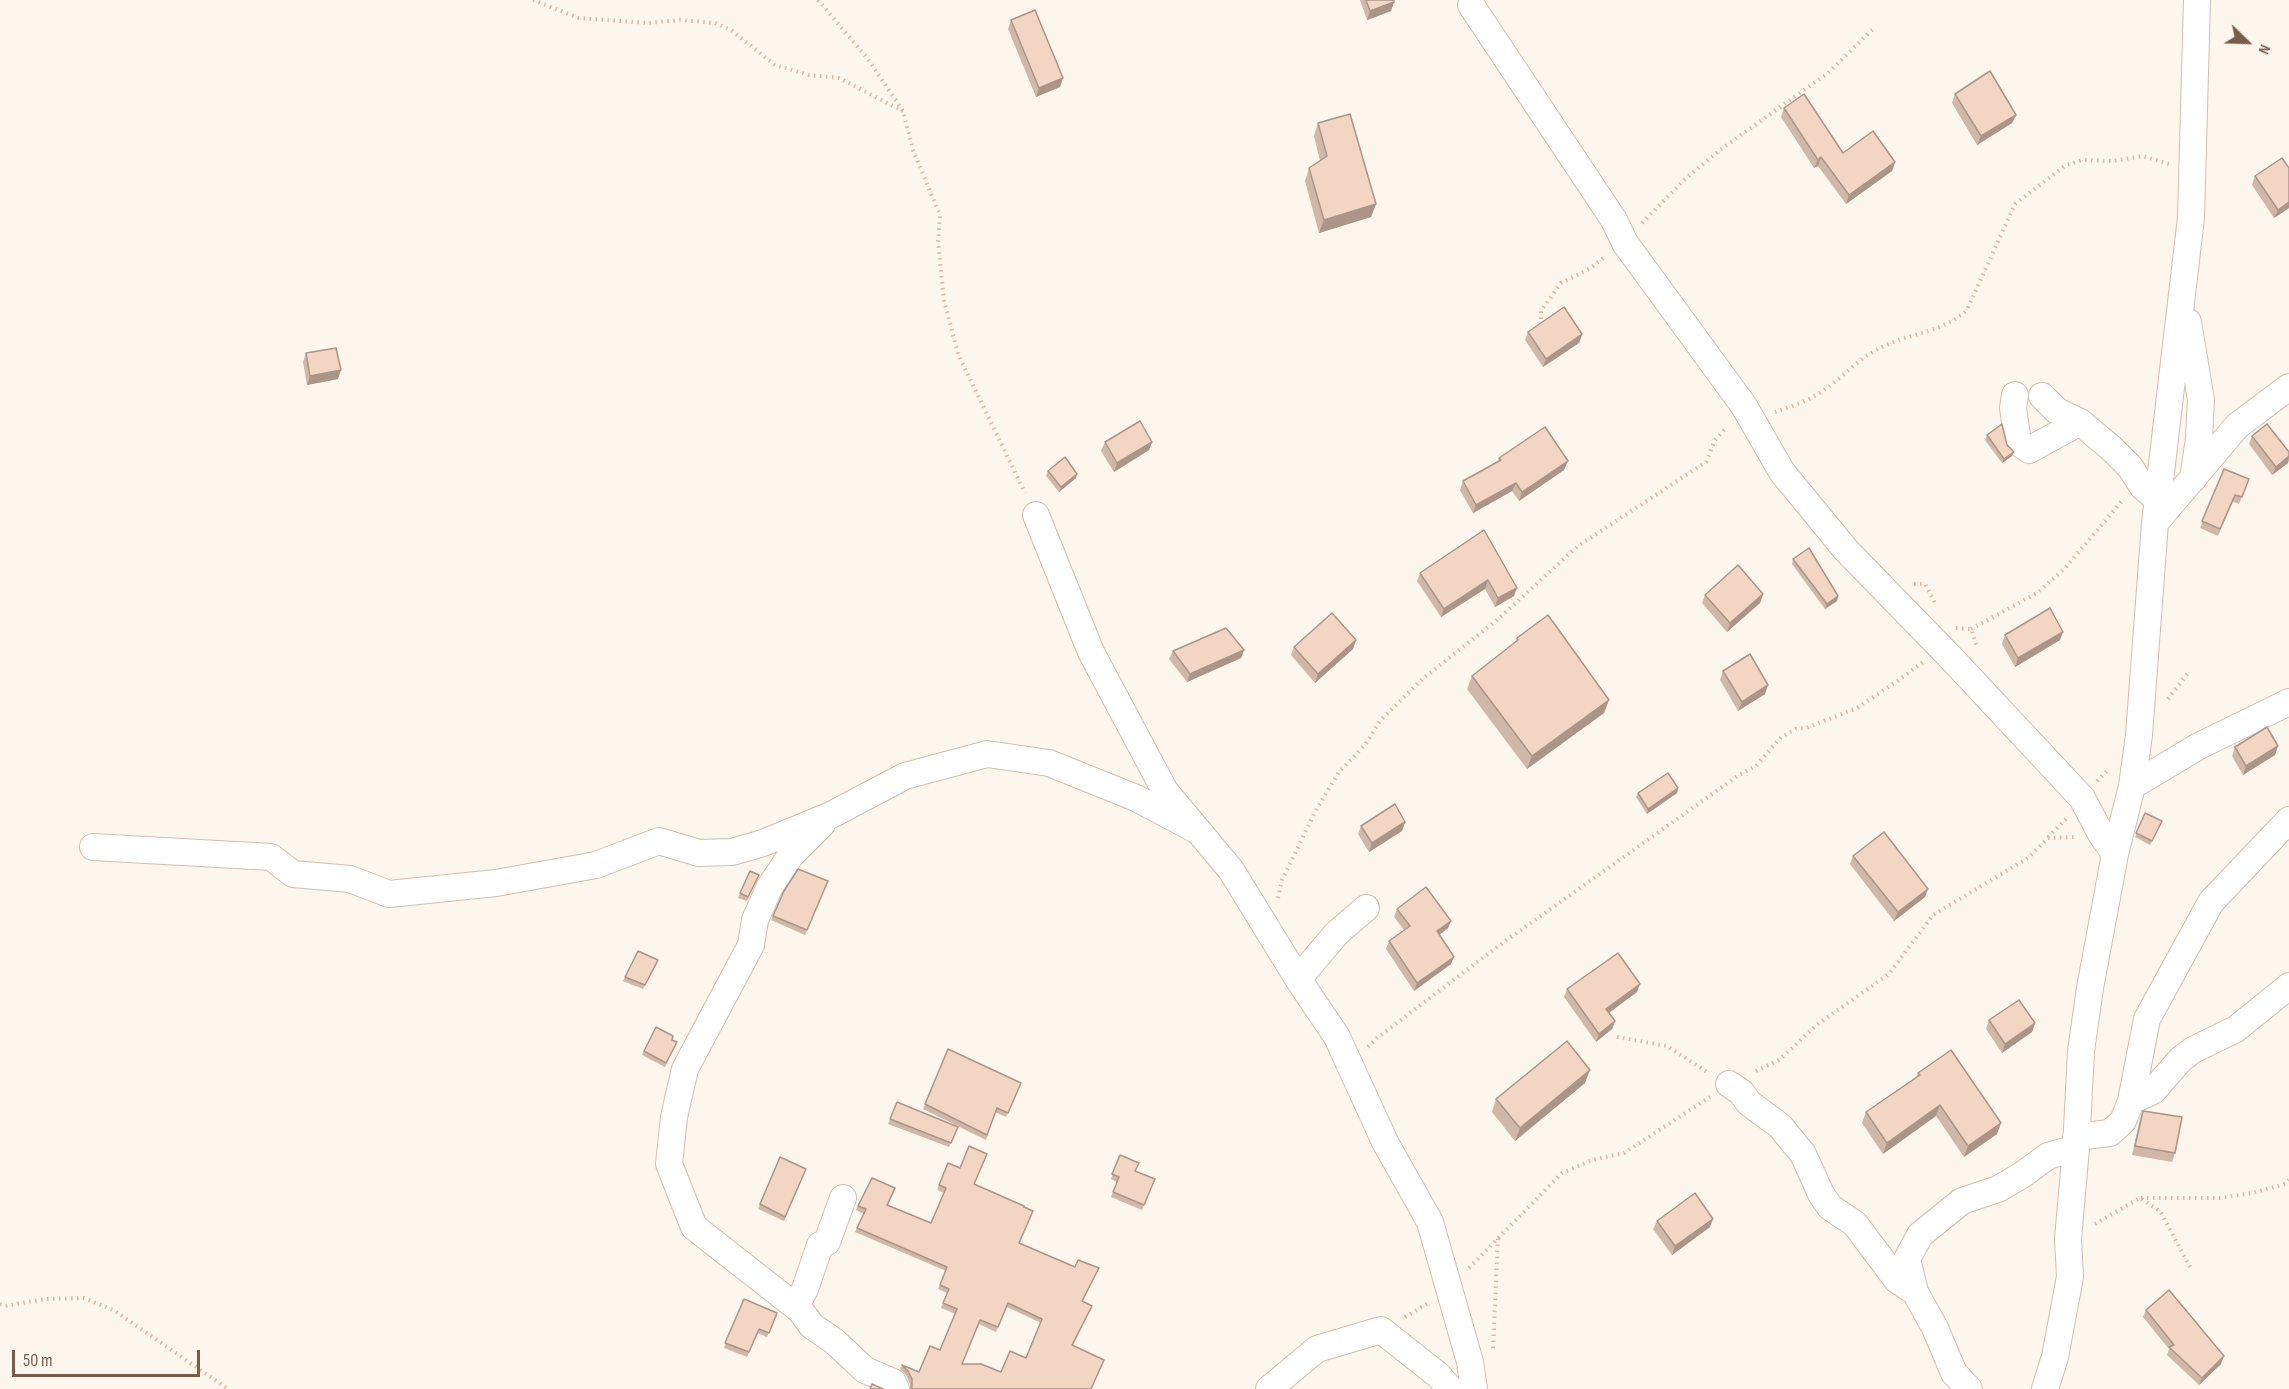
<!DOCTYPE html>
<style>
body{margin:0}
#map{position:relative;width:2289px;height:1389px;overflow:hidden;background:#fdf6ec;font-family:"Sofia Sans Condensed",sans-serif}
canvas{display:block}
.north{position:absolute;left:2217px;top:12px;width:60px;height:60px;-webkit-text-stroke:4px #fffaf3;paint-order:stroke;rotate:113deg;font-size:16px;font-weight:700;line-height:24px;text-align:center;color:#7a5c4d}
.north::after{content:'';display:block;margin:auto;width:21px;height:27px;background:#7a5c4d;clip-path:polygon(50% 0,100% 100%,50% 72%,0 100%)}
.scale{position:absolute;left:12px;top:1350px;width:188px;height:27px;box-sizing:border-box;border:3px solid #7a5c4d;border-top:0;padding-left:8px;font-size:18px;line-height:21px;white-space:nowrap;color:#7a5c4d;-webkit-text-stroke:4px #fffaf3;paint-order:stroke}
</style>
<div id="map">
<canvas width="2289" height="1389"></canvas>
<div class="north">N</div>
<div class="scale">50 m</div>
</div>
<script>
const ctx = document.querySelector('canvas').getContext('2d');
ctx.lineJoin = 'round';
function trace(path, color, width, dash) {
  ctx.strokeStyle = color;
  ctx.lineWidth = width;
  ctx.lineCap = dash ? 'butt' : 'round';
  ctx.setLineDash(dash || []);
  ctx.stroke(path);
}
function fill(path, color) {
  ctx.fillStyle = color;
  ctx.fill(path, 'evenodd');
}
const path = new Path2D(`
 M533 0 579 18 648 23 680 20 715 23 731 30 775 65 809 75 839 78 903 111
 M818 0 868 59 903 111 913 150 940 215 938 242 944 300 958 354 1025 493
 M1642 223 1684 180 1720 150 1828 73 1873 29
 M1541 325V311L1561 283 1589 269 1606 256
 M1775 412C1790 407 1808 401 1821 392 1843 378 1859 357 1884 346 1914 332 1941 333 1967 310L2015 204 2066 165 2083 160 2114 161 2143 156 2169 164
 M1914 584H1925L1936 605
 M1956 628 1971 629 1977 647
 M1971 629 2037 593 2065 568 2122 501
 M2168 699 2188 673
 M2097 781 2109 769
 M2048 837 2066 819
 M1278 898 1282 880 1316 810 1339 772 1365 745 1380 721 1420 681 1497 620 1578 546 1706 462 1715 440 1727 427
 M1617 1037 1667 1046 1707 1072
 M1368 1047 1377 1038 1497 947 1739 775 1756 766 1781 737 1796 729 1806 728 1857 708 1896 682 1923 662
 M1756 1071 1779 1060 1818 1024 1889 974 1933 915 2028 858 2048 838 2076 837
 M2141 1198H2220L2252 1193 2285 1184 2289 1180
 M2095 1224 2140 1198 2160 1211 2190 1267
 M1469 1268 1562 1173 1592 1160 1624 1153 1710 1097
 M0 1304 5 1306 45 1299 84 1298 115 1311 228 1389
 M1405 1317 1427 1304
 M1493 1348 1498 1238`);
const minor = new Path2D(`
 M1471 5 1614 220 1625 243 1744 406 1782 472 1846 550 1953 660 2082 798 2101 834 2115 854
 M2188 322 2201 400 2199 438 2193 479
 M2015 395 2013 408 2018 442 2029 450 2080 422
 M2042 396 2057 411 2080 422 2111 448 2130 467 2143 487 2158 500
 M1036 515 1091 652 1165 791 1231 870 1298 979 1337 1037 1385 1142 1430 1222 1470 1362 1474 1389
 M2155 523 2237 426 2289 387
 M2132 786 2199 746 2289 702
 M822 824 791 855 769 888 755 920 751 945 685 1069 674 1117 669 1164 694 1227 800 1310 812 1326 834 1341 865 1370 893 1382 896 1389
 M93 847 271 857 293 874 350 879 389 894 496 883 596 865 659 841 699 853 732 852 763 843 831 815 905 776 987 754 1049 763 1136 798 1198 831
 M1298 979 1337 933 1366 908
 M1729 1084 1741 1092 1749 1103 1780 1126 1803 1154 1821 1194 1830 1207 1855 1224 1897 1280 1915 1292
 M2131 1101 2153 1091 2180 1060 2193 1050 2236 1029 2289 986
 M2076 1137 2110 1133 2123 1121 2131 1101 2147 1019 2211 902 2289 820
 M796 1306 805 1289 820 1245 827 1242 843 1198
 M1269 1389 1317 1349 1381 1330 1438 1375 1450 1389
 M1969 1389 1954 1373 1935 1328 1915 1292 1907 1259 1920 1235 1962 1201 1998 1189 2022 1175 2048 1156 2076 1148
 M2045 1389 2055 1357 2070 1277 2068 1239 2076 1148 2081 1051 2090 988 2115 854 2132 786 2139 735 2155 523 2191 218 2197 0`);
const wall = new Path2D(`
 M1360 0H1394L1391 11 1367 20Z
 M1011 20 1063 78 1060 87 1036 97 1008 29Z
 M1955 94 2016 115 2012 123 1977 145 1952 103Z
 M1784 108 1843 153 1895 162 1892 171 1846 204 1818 166 1814 168 1781 117Z
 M1318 123 1376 204 1371 217 1319 233 1305 181 1309 168 1320 161 1314 136Z
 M2289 168V208L2274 218 2252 185 2255 176Z
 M1528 332 1582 334 1579 343 1543 367 1525 340Z
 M306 353 338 379 307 385 303 362Z
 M1987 435 2007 445 2012 456 2002 463 1985 440Z
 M2252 436 2289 452V460L2288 463 2272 475 2249 444Z
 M1105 442H1152L1149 450 1114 472 1101 451Z
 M1499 458 1564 470 1519 501 1512 491 1473 513 1460 490 1463 481 1498 461Z
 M2224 469 2249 479 2239 504 2233 502 2218 536 2200 528Z
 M1048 471 1076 478 1059 492 1046 476Z
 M1484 530 1514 596 1495 607 1485 589 1441 617 1417 581 1420 573Z
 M1793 559 1838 596 1837 601 1825 609 1792 564Z
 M1763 594 1760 603 1727 632 1702 603 1705 595Z
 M2005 635 2060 640 2015 667 2002 644Z
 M1517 638 1609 700 1604 713 1527 769 1467 689 1472 676 1515 643Z
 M1356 640 1353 649 1315 683 1291 655 1294 647Z
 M1244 650 1241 658 1187 682 1169 659 1173 651Z
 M1723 671 1765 694 1738 711 1720 680Z
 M2278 746 2275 755 2243 775 2232 756 2235 747Z
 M1678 788 1677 793 1647 814 1636 797 1638 793Z
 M2145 813 2160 826 2150 845 2135 837Z
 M1405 822 1402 831 1369 852 1358 834 1361 826Z
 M1853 856 1925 897 1894 921 1850 864Z
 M757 879 747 901 738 898 740 893Z
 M828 881 805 935 771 920 784 891Z
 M1397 909 1451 921 1448 928 1439 935 1451 964 1414 991 1386 949 1389 941 1404 930 1394 917Z
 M657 964 643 989 623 981 625 977Z
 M1567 989 1637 992 1609 1013 1615 1021 1612 1029 1596 1042 1564 997Z
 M1989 1020 2035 1023 2032 1032 2002 1053 1986 1029Z
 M672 1040 677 1042 665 1067 642 1055 644 1051Z
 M948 1049 1021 1083 1006 1117 995 1112 986 1140 923 1109Z
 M1918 1073 2001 1123 1997 1134 1964 1157 1936 1116 1883 1154 1862 1123 1866 1112 1916 1077Z
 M1585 1083 1515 1141 1492 1112 1496 1099Z
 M897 1102 958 1127 949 1147 888 1124Z
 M2143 1111 2175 1153 2172 1162 2132 1155 2140 1119Z
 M1120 1155 1135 1171 1155 1179 1142 1210 1111 1197 1117 1182 1111 1179Z
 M780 1157 806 1169 784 1221 758 1209Z
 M948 1163 974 1184 1020 1243 1075 1267 1099 1268 1083 1301 1092 1306 1073 1346 1092 1389H910V1384L906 1375 900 1369 902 1365 919 1372 940 1350 956 1314 941 1308 947 1293 938 1289 946 1271 855 1232 864 1214 856 1210 858 1206 894 1192 888 1205 931 1223 944 1193 937 1190ZM1007 1307 1041 1323 1026 1358 1001 1372 962 1364 979 1324 996 1332Z
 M1657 1221 1710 1227 1672 1255 1653 1229Z
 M744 1299 777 1313 767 1337 757 1333 747 1357 724 1348Z
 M2146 1310 2221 1364 2199 1385 2167 1355 2169 1349 2143 1317Z`);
const shadedWall = new Path2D(`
 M1394 2 1391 11 1367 20 1370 11Z
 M1063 78 1060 87 1036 97 1039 88Z
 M2016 115 2012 123 1977 145 1981 136Z
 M1821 157 1818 166 1814 168 1818 160Z
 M1895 162 1892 171 1846 204 1849 195Z
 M2289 202V208L2274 218 2278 210Z
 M1376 204 1371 217 1319 233 1324 220Z
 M1582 334 1579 343 1543 367 1546 359Z
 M341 370 338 379 307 385 310 376Z
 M1152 442 1149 450 1114 472 1117 463Z
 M2014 452 2012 456 2002 463 2004 459Z
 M2289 456 2288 463 2272 475 2276 467Z
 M1568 461 1564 470 1519 501 1522 492Z
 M1077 474 1076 478 1059 492 1061 487Z
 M1516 483 1512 491 1473 513 1476 505Z
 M1488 580 1485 589 1441 617 1444 609Z
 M1517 588 1514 596 1495 607 1498 598Z
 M1763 594 1760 603 1727 632 1730 623Z
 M1838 596 1837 601 1825 609 1827 604Z
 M2063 632 2060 640 2015 667 2018 658Z
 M1356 640 1353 649 1315 683 1318 674Z
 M1244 650 1241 658 1187 682 1190 674Z
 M1768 685 1765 694 1738 711 1742 702Z
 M1609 700 1604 713 1527 769 1532 756Z
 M2278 746 2275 755 2243 775 2246 766Z
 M1678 788 1677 793 1647 814 1648 809Z
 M1405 822 1402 831 1369 852 1372 843Z
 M1928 889 1925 897 1894 921 1898 912Z
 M1451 921 1448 928 1434 939 1437 931Z
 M1454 957 1451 964 1414 991 1417 983Z
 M1640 984 1637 992 1603 1017 1606 1009Z
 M1615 1021 1612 1029 1596 1042 1599 1034Z
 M2035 1023 2032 1032 2002 1053 2005 1044Z
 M1590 1070 1585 1083 1515 1141 1520 1128Z
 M1940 1105 1936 1116 1883 1154 1887 1143Z
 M2001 1123 1997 1134 1964 1157 1968 1146Z
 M1713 1219 1710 1227 1672 1255 1675 1246Z
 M2224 1356 2221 1364 2199 1385 2202 1378Z`);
const building = new Path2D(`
 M1366 0H1394V2L1370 11Z
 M1035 10 1063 78 1039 88 1011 20Z
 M1990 71 2016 115 1981 136 1955 94Z
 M1804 94 1843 153 1873 131 1895 162 1849 195 1821 157 1818 160 1784 108Z
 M1350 114 1376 204 1324 220 1309 168 1327 156 1318 123Z
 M2282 158 2289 168V202L2278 210 2255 176Z
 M1564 307 1582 334 1546 359 1528 332Z
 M336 348 341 370 310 376 306 353Z
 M1140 421 1152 442 1117 463 1105 442Z
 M2002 424 2007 445 2014 452 2004 459 1987 435Z
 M2267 424 2289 452V456L2276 467 2252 436Z
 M1545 427 1568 461 1522 492 1516 483 1476 505 1463 481 1501 460 1499 458Z
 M1065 457 1077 474 1061 487 1048 471Z
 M2224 469 2249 479 2242 497 2235 495 2220 529 2202 521Z
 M1484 530 1517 588 1498 598 1488 580 1444 609 1420 573Z
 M1809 548 1838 596 1827 604 1793 559Z
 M1738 565 1763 594 1730 623 1705 595Z
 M2050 608 2063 632 2018 658 2005 635Z
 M1332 613 1356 640 1318 674 1294 647Z
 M1548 615 1609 700 1532 756 1472 676 1518 640 1517 638Z
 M1226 628 1244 650 1190 674 1173 651Z
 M1750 654 1768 685 1742 702 1723 671Z
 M2267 727 2278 746 2246 766 2235 747Z
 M1668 773 1678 788 1648 809 1638 793Z
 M1395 804 1405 822 1372 843 1361 826Z
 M2145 813 2162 821 2152 841 2136 833Z
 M1884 832 1928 889 1898 912 1853 856Z
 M798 869 828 881 807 930 773 916 784 891Z
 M750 871 759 875 748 897 740 893Z
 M1426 887 1451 921 1437 931 1454 957 1417 983 1389 941 1410 926 1397 909Z
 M638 951 658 960 645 985 625 977Z
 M1618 953 1640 984 1606 1009 1615 1021 1599 1034 1567 989Z
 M2019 1000 2035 1023 2005 1044 1989 1020Z
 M656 1027 673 1036 672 1040 677 1042 666 1063 644 1051Z
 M1567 1041 1590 1070 1520 1128 1496 1099Z
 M948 1049 1021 1083 1008 1113 997 1108 987 1135 925 1104Z
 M1951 1050 2001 1123 1968 1146 1940 1105 1887 1143 1866 1112 1920 1075 1918 1073Z
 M897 1102 958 1127 951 1143 890 1119Z
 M2143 1111 2182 1117 2175 1153 2135 1146Z
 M969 1146 987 1154 974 1184 1024 1206V1207L1033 1211 1019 1243 1075 1267 1078 1260 1099 1268 1082 1301 1092 1306 1072 1345 1104 1360 1091 1389H911L912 1387V1379L908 1371 902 1365 919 1372 930 1346 940 1350 957 1309 943 1303 949 1289 940 1285 947 1267 857 1228 866 1209 858 1206 872 1178 895 1188 887 1205 931 1223 946 1188 939 1185 948 1163 960 1168ZM1008 1303 1042 1319 1026 1358 1010 1351 1001 1372 981 1364H962L980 1320 998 1327Z
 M1120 1155 1139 1163 1135 1171 1155 1179 1144 1205 1113 1192 1119 1177 1112 1174Z
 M780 1157 806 1169 785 1217 760 1204Z
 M1695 1193 1713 1219 1675 1246 1657 1221Z
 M2169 1290 2224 1356 2202 1378 2169 1347 2174 1345 2146 1310Z
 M744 1299 777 1313 769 1333 759 1329 749 1352 725 1343Z
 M872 1384 883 1389H870Z`);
trace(minor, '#d1beb0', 28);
trace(path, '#d9b8a5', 4, [1.5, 4.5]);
trace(minor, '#fff', 26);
fill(wall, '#d1b7a8');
fill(shadedWall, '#aa9588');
fill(building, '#f3d5c3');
trace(building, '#aa9588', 1.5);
</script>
